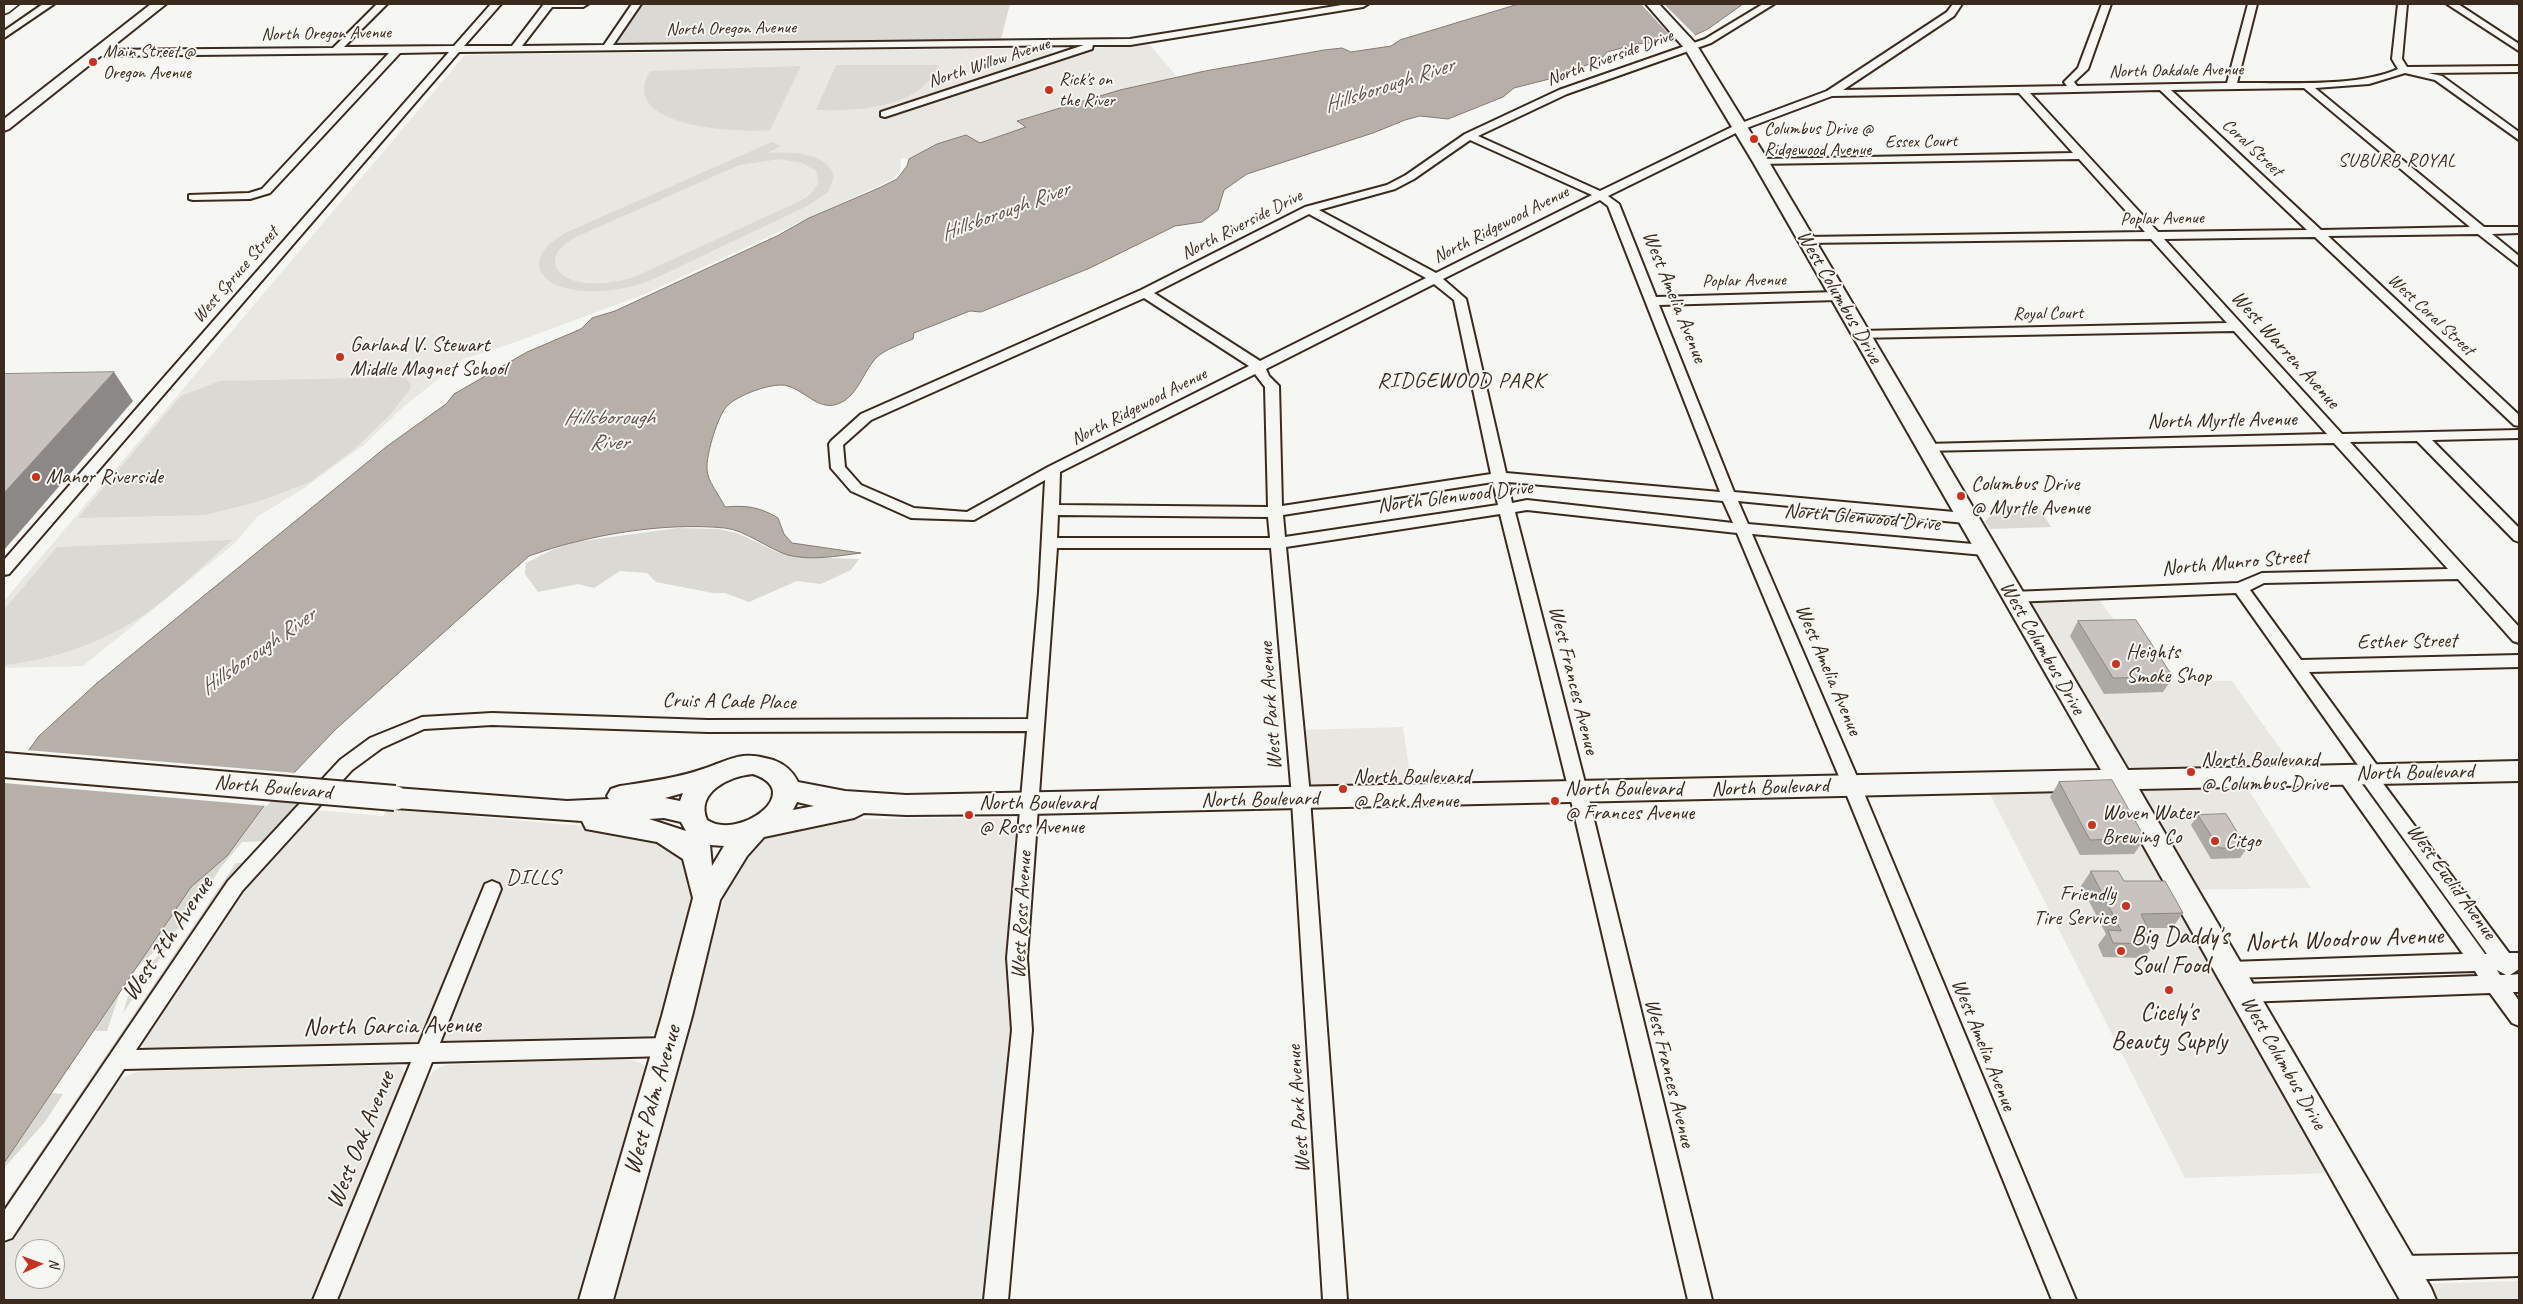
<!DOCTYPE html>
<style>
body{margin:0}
#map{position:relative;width:2523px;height:1304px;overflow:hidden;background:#f6f6f2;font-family:Caveat,sans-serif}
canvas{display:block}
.frame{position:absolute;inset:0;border:5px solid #3b2a1e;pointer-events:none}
.north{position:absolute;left:15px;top:1239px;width:50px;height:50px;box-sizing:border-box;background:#f6f6f2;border:1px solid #aba49d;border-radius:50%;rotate:88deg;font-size:14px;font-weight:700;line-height:20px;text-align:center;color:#3b2a1e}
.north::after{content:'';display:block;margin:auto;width:18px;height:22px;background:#c8321e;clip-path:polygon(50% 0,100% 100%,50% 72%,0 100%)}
</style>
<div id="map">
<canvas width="2523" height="1304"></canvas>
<div class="frame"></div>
<div class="north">N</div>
</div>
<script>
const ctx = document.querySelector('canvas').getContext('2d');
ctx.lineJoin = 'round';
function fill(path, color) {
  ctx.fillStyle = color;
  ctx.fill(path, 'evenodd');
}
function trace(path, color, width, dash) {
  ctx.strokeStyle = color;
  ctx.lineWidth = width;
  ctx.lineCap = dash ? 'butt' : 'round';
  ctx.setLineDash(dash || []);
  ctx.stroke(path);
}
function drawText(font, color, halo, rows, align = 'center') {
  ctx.font = font + ' Caveat,sans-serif';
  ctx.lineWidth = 4;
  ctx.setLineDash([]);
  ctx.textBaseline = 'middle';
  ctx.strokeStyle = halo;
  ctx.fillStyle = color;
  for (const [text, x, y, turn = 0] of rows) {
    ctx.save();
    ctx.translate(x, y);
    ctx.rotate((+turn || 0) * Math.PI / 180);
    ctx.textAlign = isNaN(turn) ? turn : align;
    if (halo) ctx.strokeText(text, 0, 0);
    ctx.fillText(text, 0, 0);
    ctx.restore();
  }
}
const built = new Path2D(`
 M1149 44 1177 77 1120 90 1017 120 1026 127 980 143 937 144 909 159 901 158 900 170 893 179 645 294 513 343 463 359 401 409 364 445 304 488 257 517 235 543 83 666 4 668V601L465 55 1053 48 1050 57 880 113 885 116 1094 48Z
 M2099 599 2157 680 2232 681 2294 768 2126 772 2025 602Z
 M1403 727 1413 793 1304 796 1299 730Z
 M2248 789 2311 888 2173 890 2333 1173 2185 1178 1989 792Z
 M387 809 630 830 681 847 694 895 658 1031 641 1041 154 1053 145 1049 142 1042 146 1033 239 894 315 810 383 816Z
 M1000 818 1012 821 1019 830 1018 1025 991 1300H615L730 876 743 855 764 839 786 828 835 819Z
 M627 1058 641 1063 646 1067V1083L585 1300H337L424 1083 435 1070 446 1065Z
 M395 1065 402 1067 404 1072V1079L311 1300H4V1247L108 1089 120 1079 134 1073 145 1071ZM25 1249H55V1279H25Z
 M2519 1281V1300H2428L2419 1284Z`);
const green = new Path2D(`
 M642 4H1010L1001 39 614 45Z
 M836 65H939C920 109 858 111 816 110Z
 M801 66 770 130C739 133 616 128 650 71Z
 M772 142 781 146 767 153C789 152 827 151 834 177L828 192 807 206 658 277C636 287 612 292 587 291 541 290 518 261 565 233ZM780 159 802 163 816 171 819 182 810 195 798 202 632 278C609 284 572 290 556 268 551 253 564 244 576 237L739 165Z
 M405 377 411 384 410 389 390 415 353 450 310 482 260 501 205 515 78 518 181 396 220 381Z
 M2039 507 2051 527 1990 529 1985 521C1994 512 2001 514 2008 508Z
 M678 528 718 529 737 533 777 552 797 557 859 559 851 570 821 584 797 581 749 602 725 593H713L656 582 647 573 620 571 594 588 578 584 538 592 525 574 526 563 552 550 575 542Z
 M232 540C202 566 173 596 139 618 99 644 51 660 4 665V610L57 547Z
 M268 800 301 804 267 841 242 842 221 867 186 921 136 969 191 887 227 856Z
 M236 863H246L229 882 4 1216V1206Z
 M167 948 123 1013 133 979Z
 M120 992 107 1031H94Z
 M51 1093 63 1094 45 1122 4 1168V1163Z`);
const water = new Path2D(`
 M1519 4H1743L1708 29 1693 36 1675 41 1636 44 1607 52 1602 58 1565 75 1514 88 1503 97 1448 119 1420 116 1405 120 1373 133 1247 174 1224 190 1218 210 1202 222 1175 226 1090 268 981 312 970 311 914 333 913 339C902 344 885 349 876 358 862 373 857 400 834 405 815 409 800 385 781 385 766 385 739 395 728 405 718 414 706 455 707 469 707 481 720 496 725 507 746 505 760 507 778 518L784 534 792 543 861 553C837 556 811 561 788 555 768 549 745 530 725 528 663 522 587 535 529 556L335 730 269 799 227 856 191 887 4 1163V784L39 736 97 683 386 447 446 404 454 394 527 352 581 329 592 318 615 311 777 236 809 218 879 188 897 179 907 166 909 159 937 144 966 135 980 143 1026 127 1017 121 1120 90 1205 71 1324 50 1342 48 1351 52 1391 46 1400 40Z`);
const pier = new Path2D(`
 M1641 4H1664L1696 36 1677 43Z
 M26 750 296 773 267 806 4 783V779Z`);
const street = new Path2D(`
 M43 4H54L4 38V31Z
 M377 4H387L344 47 454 46 491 4H501L464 46H512L544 4H588L583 7H552L522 46 604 45 632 4H641L613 45 1130 39 1348 4H1368L1363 7 1130 45H1093L1092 49 885 117 881 116V112L1084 45 459 52 9 574 4 575V560L449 52 400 53 270 193 250 199 193 200 189 199V195L249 193 262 189 389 53 97 56 92 53 97 50 333 48Z
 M1763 4H1774L1711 43 1567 94 1478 136 1600 191 1736 125 1827 91 1947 12 1953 4H1962L1954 16 1843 90 2067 86 2064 82 2078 68 2102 4H2111L2088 69 2074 82 2077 86 2227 83 2248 4H2257L2237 83C2284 82 2355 88 2398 69L2392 59 2398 4H2407L2402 59 2407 67 2519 66V72L2428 73 2442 76 2519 132V140L2435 80 2405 73 2369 84 2315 88 2484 227H2519V233L2492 234 2519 256V266L2478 234 2328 236 2519 415V426L2514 425 2315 237 2164 239 2342 434 2519 430V438L2432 440 2519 528V542L2514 540 2417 441 2350 442 2519 627V643L2513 641 2458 579 2264 583 2250 590 2301 660 2519 655V667L2309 672 2379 768 2382 773 2379 778 2509 953H2519V969L2510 975 2519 974V992H2513L2519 1001V1026L2512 1023 2490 993 2244 1002 2237 999 2234 993 2237 987 2244 984 2478 976 2475 971 2230 978 2223 976 2220 970 2223 964 2230 962 2463 954 2339 779 2336 774 2339 769 2345 767 2351 769 2485 954H2487L2360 778 2357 773 2360 768 2236 593 2012 602 2006 601 2004 597 2006 593 2012 592 2238 583 2262 573 2448 569 2334 443 1921 451 1919 448 1926 444 2327 434 2234 331 1855 338 1854 335 1860 331 2227 323 2151 239 1802 243V239L1806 237 2145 232 2079 159 1757 164V160L1761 159 2073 153 2019 93 1832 96 1744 129 1608 196 1619 204 1656 297 1838 292 1844 296 1838 300 1659 305 1734 492 1965 513 1972 518 1965 523 1738 501 1748 524 1984 545 1992 550 1984 555 1752 534 1861 786 2076 1300H2052L1843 786 1737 533 1527 510 1515 512 1584 779 1712 1300H1688L1566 779 1500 514 1286 547 1309 785 1347 1300H1323L1291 785 1271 548H1057L1027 958 1032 1030 1008 1300H984L1012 1030 1007 958 1027 731 708 732 492 725 424 729 382 748 352 770 242 891 136 1050 419 1044 483 889 485 884 492 881 499 884 501 889 440 1043 668 1038 675 1040 678 1047 675 1054 668 1056 432 1062 337 1300H313L411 1062 124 1069 12 1238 4 1241V1211L228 881 340 760 370 738 422 717 492 713 708 720 1028 719 1039 592 1045 480 974 520 911 518 851 491 831 468 829 444 831 441 861 414 1141 290 1305 207 1387 185 1406 175 1465 134 1559 90 1705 39ZM2304 88 2470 227 2321 230 2171 90ZM2160 90 2307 230 2158 232 2030 93ZM1470 140 1592 195 1436 273 1319 210 1395 189 1414 179ZM1600 200 1608 206 1720 492 1506 473 1466 299 1443 279ZM1309 214 1426 278 1260 361 1154 293ZM1434 284 1454 300 1491 474 1282 506 1279 386 1269 376 1266 369ZM1144 298 1249 366 1048 467 967 512 914 508 861 485 845 467 843 445 871 420ZM1255 374 1265 387 1268 507 1059 505 1060 472ZM1493 482 1498 505 1285 537 1283 515ZM1508 482 1723 501 1733 523 1527 500 1512 503ZM1058 515 1268 517 1270 538H1057ZM2497 970 2506 975H2500Z
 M2447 4H2458L2519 44V51Z
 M2519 1254V1276L2400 1280 2392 1276 2388 1268 2392 1260 2400 1256Z`);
const secondary = new Path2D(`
 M151 4H166L9 129 4 131V119Z
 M1646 4H1659L1696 44 1769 162 2128 770 2519 761V781L2139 789 2431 1288 2436 1300H2400L2112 790 1029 814 906 815 864 813 854 818 764 837 747 856 720 900 692 1016 613 1300H579L662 1016 693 898 683 859 657 842 586 829 582 821 395 808 386 805 382 798 386 791 395 788 567 801 609 799 607 796 611 789 620 786C647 782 677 778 703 769 733 759 740 750 773 760 784 764 792 770 798 782L845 791 906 795 2101 770 1753 162 1685 49ZM753 774C807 792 738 841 707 820 695 792 730 776 753 774ZM683 793 680 801 665 798ZM797 802 814 806 793 810ZM664 818 681 822 686 831 649 819ZM710 845 724 846 712 866Z`);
const highway = new Path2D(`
 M4 4H19L9 12 4 14Z`);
const secondaryBridge = new Path2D(`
 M4 765 395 798`);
const wall = new Path2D(`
 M2078 621 2173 677 2163 692 2104 694 2070 636Z
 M2059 782 2145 838 2134 854 2080 855 2050 797Z
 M2198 815 2247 848 2240 858 2211 859 2191 825Z
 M2091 871 2124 881 2183 913 2172 928H2147L2155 944 2144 958 2103 957 2098 945 2106 934 2081 886Z`);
const shadedWall = new Path2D(`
 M114 372 133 401 4 550V493Z`);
const building = new Path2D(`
 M114 372 4 493V374Z
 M2136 620 2173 677 2113 678 2078 621Z
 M2112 780 2145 838 2090 840 2059 782Z
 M2226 814 2247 848H2219L2198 815Z
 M2091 871H2118L2124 881H2165L2183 913 2141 914 2155 944 2113 943 2108 930 2121 931Z`);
const markers = [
 [93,62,5,"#c8321e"],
 [1049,90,5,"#c8321e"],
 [1754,139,5,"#c8321e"],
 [340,357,5,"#c8321e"],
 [36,477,5,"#c8321e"],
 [1961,496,5,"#c8321e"],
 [2116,664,5,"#c8321e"],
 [2191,772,5,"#c8321e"],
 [1343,789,5,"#c8321e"],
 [1555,801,5,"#c8321e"],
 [969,815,5,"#c8321e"],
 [2092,825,5,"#c8321e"],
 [2215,841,5,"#c8321e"],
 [2126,906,5,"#c8321e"],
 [2121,951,5,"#c8321e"],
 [2169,990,5,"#c8321e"]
];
const farStreetnames = [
 ["North Oregon Avenue",731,29,-1],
 ["North Oregon Avenue",326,34,-1],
 ["North Riverside Drive",1610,58,-20],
 ["North Willow Avenue",989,63,-18],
 ["North Oakdale Avenue",2176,71,-1],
 ["Essex Court",1921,142,-1],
 ["Coral Street",2252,148,43],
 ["Poplar Avenue",2162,219,-1],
 ["North Riverside Drive",1242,225,-27],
 ["North Ridgewood Avenue",1501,225,-27],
 ["West Spruce Street",236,275,-49],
 ["Poplar Avenue",1744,281,-1],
 ["Royal Court",2048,314,-1],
 ["West Coral Street",2431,315,43],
 ["North Ridgewood Avenue",1139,407,-27]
];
const farPoinames = [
 ["Main Street @",103,52],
 ["Oregon Avenue",103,73],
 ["Rick's on",1059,80],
 ["the River",1059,101],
 ["Columbus Drive @",1764,129],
 ["Ridgewood Avenue",1764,150]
];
const farNeighbourhoodnames = [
 ["SUBURB ROYAL",2397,161]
];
const streetNames = [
 ["West Amelia Avenue",1674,297,68],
 ["West Columbus Drive",1839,297,60],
 ["West Warren Avenue",2285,350,48],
 ["North Myrtle Avenue",2222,421,-1],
 ["North Glenwood Drive",1455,497,-7],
 ["North Glenwood Drive",1862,518,5],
 ["North Munro Street",2235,563,-5],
 ["Esther Street",2407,642,-1],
 ["West Columbus Drive",2042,648,60],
 ["West Amelia Avenue",1828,670,67],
 ["West Frances Avenue",1573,680,76],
 ["Cruis A Cade Place",729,702,1],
 ["West Park Avenue",1271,706,-94],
 ["North Boulevard",2415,773,-1],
 ["North Boulevard",273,788,5],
 ["North Boulevard",1770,788,-2],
 ["North Boulevard",1260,800,-1],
 ["West Euclid Avenue",2451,882,54],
 ["West Ross Avenue",1022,915,-87],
 ["West Amelia Avenue",1983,1045,68],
 ["West Columbus Drive",2283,1063,60],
 ["West Frances Avenue",1669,1073,76],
 ["West Park Avenue",1299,1109,-94]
];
const poiNames = [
 ["Garland V. Stewart",350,345],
 ["Middle Magnet School",350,369],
 ["Manor Riverside",46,477],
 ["Columbus Drive",1971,484],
 ["@ Myrtle Avenue",1971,508],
 ["Heights",2126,652],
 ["Smoke Shop",2126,676],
 ["North Boulevard",2201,760],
 ["@ Columbus Drive",2201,784],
 ["North Boulevard",1353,777],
 ["@ Park Avenue",1353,801],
 ["North Boulevard",1565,789],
 ["@ Frances Avenue",1565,813],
 ["North Boulevard",979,803],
 ["@ Ross Avenue",979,827],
 ["Woven Water",2102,813],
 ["Brewing Co",2102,837],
 ["Citgo",2225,841],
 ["Friendly",2116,894,"right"],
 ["Tire Service",2116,918,"right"]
];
const waterNames = [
 ["Hillsborough River",1389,86,-18],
 ["Hillsborough River",1005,212,-20],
 ["Hillsborough",609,418],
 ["River",609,443],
 ["Hillsborough River",258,652,-35]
];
const neighbourhoodNames = [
 ["RIDGEWOOD PARK",1461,381],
 ["DILLS",533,878]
];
const nearPoinames = [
 ["Big Daddy's",2131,937],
 ["Soul Food",2131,966],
 ["Cicely's",2169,1013,"center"],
 ["Beauty Supply",2169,1042,"center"]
];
const nearStreetnames = [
 ["West 7th Avenue",168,939,-56],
 ["North Woodrow Avenue",2344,940,-2],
 ["North Garcia Avenue",392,1027,-1],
 ["West Palm Avenue",653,1100,-74],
 ["West Oak Avenue",361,1140,-68]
];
fill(built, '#e8e7e2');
fill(green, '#dad9d3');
fill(water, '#b6b0a9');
trace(water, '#857a71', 1);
fill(pier, '#f6f6f2');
trace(street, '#3b2a1e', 4);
trace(secondary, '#3b2a1e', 4);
trace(highway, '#3b2a1e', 3);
fill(street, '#f6f6f2');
fill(secondary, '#f6f6f2');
fill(highway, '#f6f6f2');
trace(secondaryBridge, '#3b2a1e', 28, []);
trace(secondaryBridge, '#f6f6f2', 24);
fill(wall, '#aca8a3');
fill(shadedWall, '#8c8885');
fill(building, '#c8c3be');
trace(building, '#8c8885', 1);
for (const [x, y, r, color] of markers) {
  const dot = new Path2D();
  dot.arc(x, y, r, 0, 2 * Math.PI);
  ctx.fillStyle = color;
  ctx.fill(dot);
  trace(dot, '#f6f6f2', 2);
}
drawText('18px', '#3b2a1e', '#f6f6f2', farStreetnames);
drawText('18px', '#3b2a1e', '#f6f6f2', farPoinames, 'left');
ctx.letterSpacing = '1px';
drawText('19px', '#3b2a1e', '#f6f6f2', farNeighbourhoodnames);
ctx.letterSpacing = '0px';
drawText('21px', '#3b2a1e', '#f6f6f2', streetNames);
drawText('21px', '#3b2a1e', '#f6f6f2', poiNames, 'left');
drawText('italic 22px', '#605248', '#f6f6f2', waterNames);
ctx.letterSpacing = '1px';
drawText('22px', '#3b2a1e', '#f6f6f2', neighbourhoodNames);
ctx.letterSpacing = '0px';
drawText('25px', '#3b2a1e', '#f6f6f2', nearPoinames, 'left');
drawText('25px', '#3b2a1e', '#f6f6f2', nearStreetnames);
</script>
